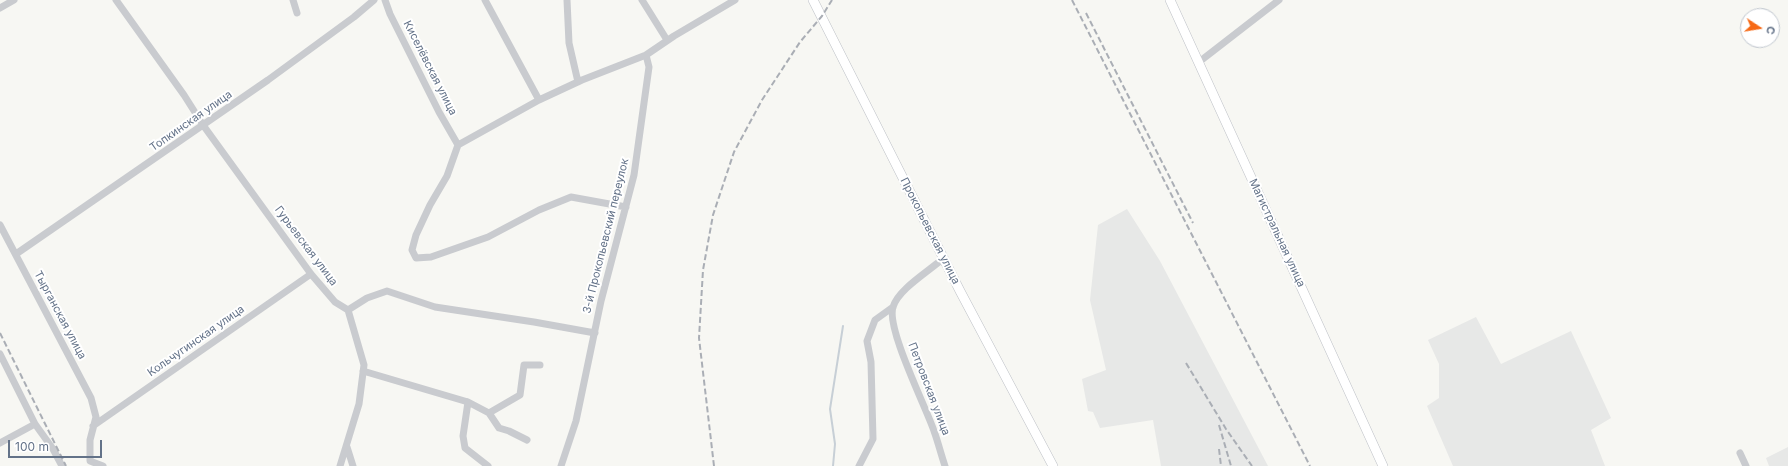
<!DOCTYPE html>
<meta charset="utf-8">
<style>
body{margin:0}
#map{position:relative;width:1788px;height:466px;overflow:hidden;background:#f7f7f3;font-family:Inter,sans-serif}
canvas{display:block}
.north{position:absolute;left:1740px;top:8px;width:40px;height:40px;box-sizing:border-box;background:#fff;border:1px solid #c1c7cf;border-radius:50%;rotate:102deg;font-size:11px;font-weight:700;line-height:16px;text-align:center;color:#637288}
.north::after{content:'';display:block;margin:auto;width:14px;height:18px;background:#f66915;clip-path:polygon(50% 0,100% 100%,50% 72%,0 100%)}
.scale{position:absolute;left:8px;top:440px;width:94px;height:18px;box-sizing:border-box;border:2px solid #637288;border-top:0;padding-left:5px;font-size:12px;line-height:14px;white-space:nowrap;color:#637288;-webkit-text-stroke:3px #fff;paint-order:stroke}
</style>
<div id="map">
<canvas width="1788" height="466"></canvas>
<div class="north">С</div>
<div class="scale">100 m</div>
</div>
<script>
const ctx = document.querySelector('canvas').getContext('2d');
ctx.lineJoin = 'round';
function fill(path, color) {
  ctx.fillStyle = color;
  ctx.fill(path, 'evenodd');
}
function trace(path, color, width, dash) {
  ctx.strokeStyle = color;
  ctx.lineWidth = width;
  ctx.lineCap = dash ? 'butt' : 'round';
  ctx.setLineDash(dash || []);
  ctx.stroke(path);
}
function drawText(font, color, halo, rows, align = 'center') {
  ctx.font = font + ' Inter,sans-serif';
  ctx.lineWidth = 4;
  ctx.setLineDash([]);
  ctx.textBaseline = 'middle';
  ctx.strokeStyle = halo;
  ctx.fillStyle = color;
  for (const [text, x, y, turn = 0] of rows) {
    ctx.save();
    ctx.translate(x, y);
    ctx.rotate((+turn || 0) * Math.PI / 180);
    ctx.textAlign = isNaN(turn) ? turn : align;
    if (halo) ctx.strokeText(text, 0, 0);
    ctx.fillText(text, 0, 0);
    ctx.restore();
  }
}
const built = new Path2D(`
 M1127 209 1160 261 1268 466H1161L1153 420 1100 428 1093 412 1088 411 1082 379 1106 370 1090 300 1098 225Z
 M1476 317 1501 364 1571 331 1611 418 1591 430 1605 466H1453L1427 406 1439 398V364L1428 340Z
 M1788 447V466H1769L1766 458Z`);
const stream = new Path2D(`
 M833 466 835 444 830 409 843 326`);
const street = new Path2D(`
 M116 0 184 95 203 125 311 274 335 302 348 310
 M293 0 297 13
 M385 0 390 14 439 112 458 145
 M485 0 539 100
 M567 0 569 43 578 82
 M642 0 667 40
 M0 8 14 0
 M1199 62 1279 0
 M626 207 571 197 539 210 488 237 431 257 416 258 412 250 416 235 430 205 447 176 458 145 539 100 582 80 646 55 674 36 735 0
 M0 225 91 398 96 417 90 440V461L103 466
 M16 254 268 80 354 17 374 0
 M940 261C926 273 898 290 893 307 886 328 926 407 934 431 938 442 941 454 945 466
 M348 310 367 298 387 291 435 307 534 322 595 333
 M0 354 35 424 53 449 62 466
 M363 371 468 402 463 436 465 448 488 466
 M468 402 489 413 499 428 509 431 527 440
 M489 413 520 395 524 365H540
 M93 426 311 274
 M0 443 35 424
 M347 447 353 466
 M1740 453 1746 466
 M340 466 359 404 364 365 348 310
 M561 466 576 421 601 301 634 175 649 67 646 55
 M859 466 873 439 871 362 867 341 875 320 893 307`);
const secondary = new Path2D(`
 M813 0 960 291 1053 466
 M1170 0 1383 466`);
const rail = new Path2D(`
 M1072 0 1310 466
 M1086 13 1193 223
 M0 333 66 466
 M1186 363 1226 429 1252 466
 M1219 425 1231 466
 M1219 449 1221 466
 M714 466 699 338 703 270 713 215 734 152 762 100 800 42 822 16 832 0`);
const streetNames = [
 ["Киселёвская улица",430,68,63],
 ["Топкинская улица",191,121,-35],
 ["Прокопьевская улица",930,231,63],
 ["Магистральная улица",1277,233,65],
 ["3-й Прокопьевский переулок",606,236,-76],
 ["Гурьевская улица",306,246,53],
 ["Тырганская улица",60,315,62],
 ["Кольчугинская улица",196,341,-35],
 ["Петровская улица",929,389,69]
];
fill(built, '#e7e8e7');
trace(stream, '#c7cfd6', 2);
trace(secondary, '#bdc0c6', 10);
trace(street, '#c9cbcf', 7);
trace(secondary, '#fff', 9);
trace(rail, '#aaaeb5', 2, [6, 3]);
drawText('11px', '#637288', '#fff', streetNames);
</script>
